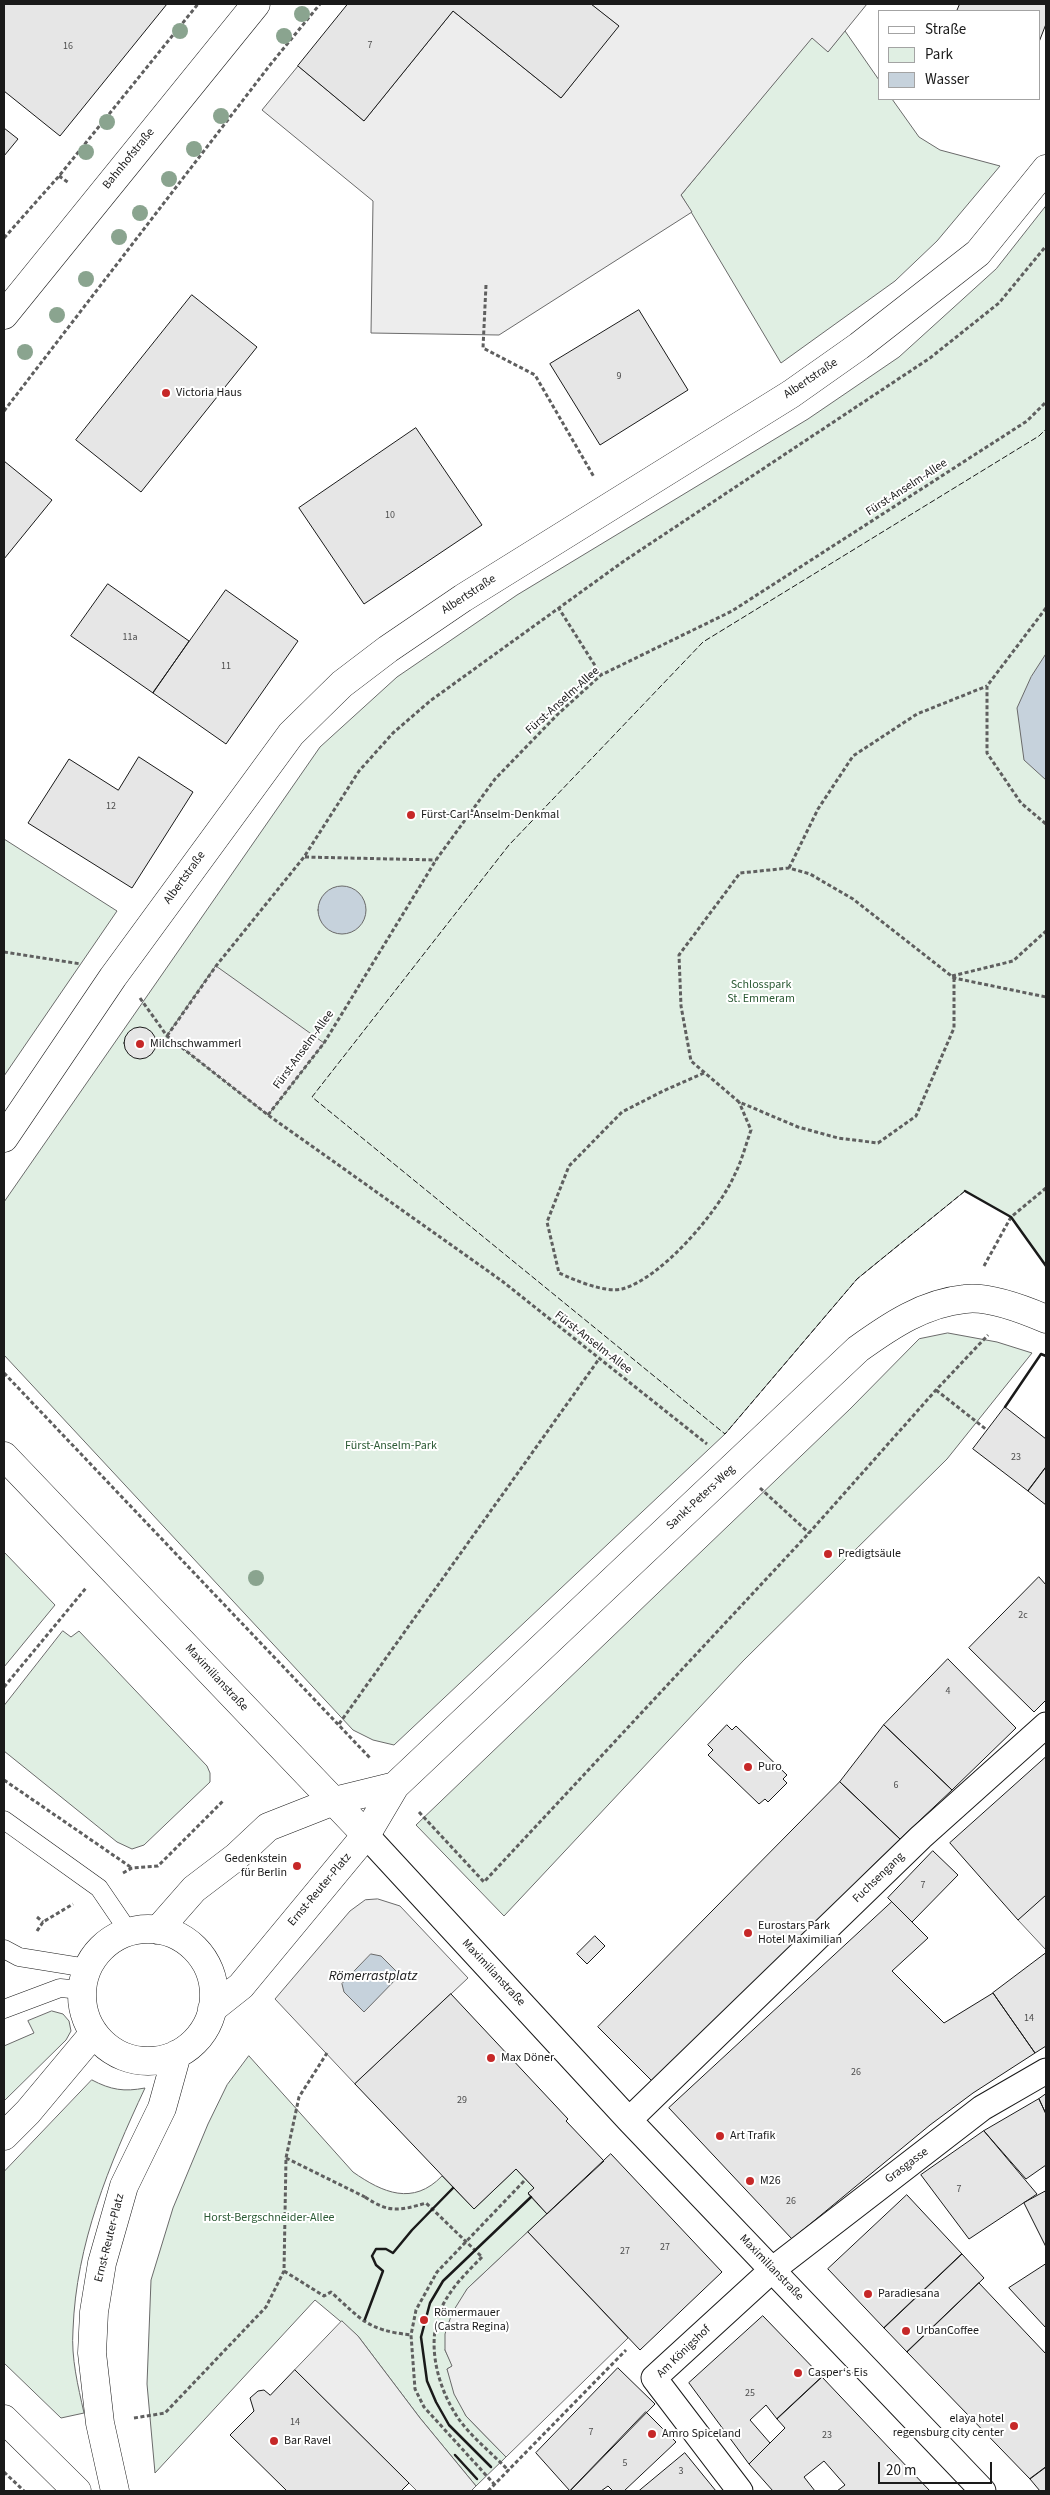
<!DOCTYPE html>
<meta charset="utf-8">
<style>
body{margin:0}
#map{position:relative;width:1050px;height:2495px;overflow:hidden;background:#fff;font-family:"Source Sans 3",sans-serif}
canvas{display:block}
.frame{position:absolute;inset:0;border:5px solid #1a1a1a;pointer-events:none}
.legend{position:absolute;left:878px;top:10px;width:162px;height:90px;box-sizing:border-box;background:#fff;border:1px solid #a3a3a3;margin:0;padding:6px 9px;list-style:none;font-size:15px;color:#1a1a1a}
.legend li{display:flex;align-items:center;gap:10px;height:25px}
.legend b{width:25px;border:1px solid #a3a3a3}
.scale{position:absolute;left:878px;top:2462px;width:114px;height:22px;box-sizing:border-box;border:2px solid #1a1a1a;border-top:0;padding-left:6px;font-size:15px;line-height:18px;white-space:nowrap;color:#1a1a1a;-webkit-text-stroke:4px #fff;paint-order:stroke}
</style>
<div id="map">
<canvas width="1050" height="2495"></canvas>
<div class="frame"></div>
<ul class="legend">
<li><b style="height:6px;background:#fff"></b>Straße</li>
<li><b style="height:14px;background:#e0efe3"></b>Park</li>
<li><b style="height:14px;background:#c6d2dc"></b>Wasser</li>
</ul>
<div class="scale">20 m</div>
</div>
<script>
const ctx = document.querySelector('canvas').getContext('2d');
ctx.lineJoin = 'round';
function fill(path, color) {
  ctx.fillStyle = color;
  ctx.fill(path, 'evenodd');
}
function trace(path, color, width, dash) {
  ctx.strokeStyle = color;
  ctx.lineWidth = width;
  ctx.lineCap = dash ? 'butt' : 'round';
  ctx.setLineDash(dash || []);
  ctx.stroke(path);
}
function drawText(font, color, halo, rows, align = 'center') {
  ctx.font = font + ' "Source Sans 3",sans-serif';
  ctx.lineWidth = 4;
  ctx.setLineDash([]);
  ctx.textBaseline = 'middle';
  ctx.strokeStyle = halo;
  ctx.fillStyle = color;
  for (const [text, x, y, turn = 0] of rows) {
    ctx.save();
    ctx.translate(x, y);
    ctx.rotate((+turn || 0) * Math.PI / 180);
    ctx.textAlign = isNaN(turn) ? turn : align;
    if (halo) ctx.strokeText(text, 0, 0);
    ctx.fillText(text, 0, 0);
    ctx.restore();
  }
}
const green = new Path2D(`
 M845 31 879 80V99H892L919 137 940 150 1000 166 937 241 895 281 781 363 681 195 812 37 828 51Z
 M1046 206V1266L1011 1217 965 1191 857 1279 725 1434 394 1745 373 1740 353 1730 4 1355V1202L320 747 397 677 517 595 808 419 899 357 996 269Z
 M4 839 117 911 4 1076Z
 M948 1333 997 1342 1032 1353 947 1459 743 1661 504 1916 416 1825 850 1409 919 1339Z
 M4 1552 55 1605 4 1667Z
 M63 1631 71 1637 79 1631 207 1766 210 1773V1782L144 1845 132 1849 117 1842 4 1751V1706Z
 M52 2011 63 2014 69 2021 71 2031 66 2040 4 2101V2046L34 2033 28 2021Z
 M249 2056 353 2172C383 2193 413 2206 442 2176L474 2209 516 2169 534 2188 528 2194 547 2214 467 2289 445 2350 453 2366 447 2369 466 2416 506 2457 476 2486 420 2418 358 2336 315 2300 155 2473 147 2384 151 2280 173 2208 208 2124 227 2085Z
 M92 2080C111 2090 124 2092 145 2088 109 2165 76 2244 73 2330 71 2358 78 2386 84 2413L61 2418 4 2363V2172Z`);
const parking = new Path2D(`
 M591 4H867L828 52 812 38 681 195 692 212 499 335 371 333 373 201 262 110 298 66 364 121 453 11 561 98 618 26Z
 M216 966 324 1043 268 1115 167 1036Z
 M1046 1895V1950L1018 1920Z
 M378 1899 400 1906 468 1978 355 2084 275 1999 350 1911 365 1900Z
 M528 2232 628 2338 506 2457 466 2416 454 2394 447 2369 452 2366 445 2350V2334L452 2313 467 2289Z
 M342 2321 358 2336 420 2418 476 2486 471 2491H417L295 2370Z`);
const water = new Path2D(`
 M1046 654V780L1024 760 1017 708 1031 677Z
 M318 910a24 24 0 1 1 48 0a24 24 0 1 1-48 0Z
 M371 1954 381 1956 400 1975 364 2012 344 1992 342 1984Z`);
const building = new Path2D(`
 M4 4H167L60 136 4 91Z
 M348 4H591L619 26 561 98 453 11 364 121 298 66Z
 M960 4H1046V24L1039 42V11H957Z
 M4 128 18 139 4 156Z
 M192 295 257 347 141 492 76 440Z
 M639 310 688 390 600 445 550 364Z
 M416 428 482 525 364 604 299 508Z
 M4 461 52 500 4 559Z
 M108 584 189 641 153 693 71 636Z
 M226 590 298 641 226 744 153 693Z
 M139 757 193 792 132 888 28 823 69 759 118 790Z
 M124 1043a16 16 0 1 1 32 0a16 16 0 1 1-32 0Z
 M1005 1407 1046 1439V1467L1028 1491 973 1449Z
 M1046 1467V1505L1028 1491Z
 M1039 1577 1046 1585V1700L1034 1712 969 1648Z
 M948 1659 1016 1728 952 1790 884 1725Z
 M727 1725 732 1730 736 1726 787 1775 783 1779 787 1783 768 1802 765 1799 759 1804 708 1755 713 1750 708 1745Z
 M884 1725 952 1790 900 1839 840 1782Z
 M1046 1757V1895L1018 1920 950 1843Z
 M840 1782 900 1839 653 2082 598 2027Z
 M933 1851 958 1875 912 1922 888 1898Z
 M892 1902 928 1938 892 1971 944 2023 993 1993 1035 2053 973 2093 930 2125 792 2239 669 2108Z
 M595 1936 605 1946 587 1964 577 1954Z
 M1046 1953V2046L1035 2053 993 1993Z
 M451 1994 568 2119 566 2121 604 2161 547 2214 528 2193 534 2188 516 2169 474 2209 355 2084Z
 M1046 2094V2114L1039 2099Z
 M1039 2099 1046 2114V2165L1026 2179 984 2131Z
 M984 2131 1037 2194 969 2239 921 2175Z
 M611 2154 722 2272 640 2350 528 2232Z
 M1046 2191V2247L1024 2203Z
 M907 2195 962 2254 884 2328 828 2269Z
 M962 2254 984 2278 907 2352 884 2328Z
 M1046 2264V2328L1009 2288Z
 M979 2283 1046 2354V2467L1030 2479 907 2352Z
 M763 2316 822 2377 777 2419 766 2405 750 2420 770 2443 749 2464 689 2383Z
 M618 2368 655 2404 570 2491 536 2453Z
 M295 2370 409 2483 401 2491H287L230 2435 254 2411 250 2398 258 2391 264 2390 270 2395Z
 M822 2377 892 2451 930 2491H837L845 2485 824 2461 804 2477 815 2491H773L749 2464 785 2428 777 2419Z
 M646 2412 676 2442 624 2491H613L608 2486 601 2491H570Z
 M685 2453 716 2491H639Z
 M1046 2467V2491H1040L1030 2479Z`);
const path = new Path2D(`
 M59 176 69 183
 M4 238 59 176 198 4
 M486 285 483 348 535 375 594 477
 M4 411 270 65 320 4
 M558 607 601 675
 M1046 608 987 686V753L1021 803 1046 824
 M305 857 436 860
 M789 868 818 809 853 756 917 714 987 686
 M4 952 81 964
 M952 976 1013 961 1046 931
 M954 978V1028L916 1116 878 1143 838 1138 798 1127 739 1102 691 1061 681 1006 679 955 740 873 789 868 810 874 853 899 954 978 1046 997
 M140 998 167 1036 268 1115 502 1281 707 1444
 M167 1036 216 966 304 857 359 771 393 733 430 701 624 561 930 358 999 303 1046 246
 M704 1073 663 1091 622 1112 569 1166 547 1222 559 1273C575 1280 604 1293 622 1289 662 1278 719 1211 735 1174 742 1160 746 1144 751 1130L739 1102
 M268 1115 324 1043 436 860 495 779 558 714 601 675 732 611 1027 421 1046 402
 M984 1266 1011 1217 1046 1188
 M4 1373 370 1758
 M936 1390 987 1430
 M760 1488 809 1533
 M4 1687 86 1588
 M339 1724 599 1359
 M4 1780 132 1868
 M419 1812 484 1882 809 1533 936 1390 988 1335
 M123 1873 132 1868 158 1866 224 1800
 M37 1917 43 1922
 M37 1931 43 1922 73 1904
 M286 2158 365 2197
 M482 2257C468 2271 454 2285 445 2301 424 2337 436 2385 458 2418 471 2437 493 2454 509 2471
 M284 2271 324 2296 331 2292C362 2320 367 2330 411 2335
 M134 2418 165 2413 266 2307 284 2271 286 2158 299 2097 327 2053
 M4 2472 24 2491
 M495 2485 424 2407 415 2389 411 2335 416 2310 437 2272 526 2179
 M488 2491 626 2350`);
const service = new Path2D(`
 M4 1820 99 1888 129 1932
 M4 1949 19 1957 87 1968
 M4 2009 60 1988 82 1990`);
const pedestrian = new Path2D(`
 M366 1835 629 2120 983 2491
 M629 2120 921 1837 1046 1725
 M740 2491 654 2378 772 2270 982 2108 1046 2071`);
const minor = new Path2D(`
 M4 315 256 4
 M4 1138 113 977 291 734 342 684 388 649 463 598 791 394 859 346 978 253 1046 169
 M4 1456 366 1835
 M82 1995a66 66 0 1 1 132 0a66 66 0 1 1-132 0Z
 M158 1930 194 1889 236 1857 268 1827 334 1801 395 1786
 M212 2009 241 1986 366 1835 395 1786 858 1349C890 1326 924 1303 965 1299 988 1296 1025 1310 1046 1319
 M4 2136 28 2112 94 2033
 M115 2491 100 2423 92 2353 94 2312 102 2263 124 2186 162 2108 177 2054`);
const tertiary = new Path2D(`
 M4 2419 77 2491`);
const pathBridge = new Path2D(`
 M365 2197C389 2213 399 2211 426 2203L482 2257`);
const fence = new Path2D(`
 M965 1191 857 1279 725 1434 312 1097 509 845 703 642 1039 436 1046 429`);
const wall = new Path2D(`
 M965 1191 1011 1217 1046 1266
 M1005 1407 1041 1354 1046 1356
 M365 2319 383 2271 376 2265 372 2256 376 2249H386L393 2253 412 2230 453 2188
 M455 2455 477 2479
 M491 2467 449 2425 436 2402 427 2381 421 2337 430 2303 443 2281 531 2197`);
const trees = [
 [302,14],
 [180,31],
 [284,36],
 [221,116],
 [107,122],
 [194,149],
 [86,152],
 [169,179],
 [140,213],
 [119,237],
 [86,279],
 [57,315],
 [25,352],
 [256,1578]
];
const markers = [
 [166,393,5,"#c62828"],
 [411,815,5,"#c62828"],
 [140,1044,5,"#c62828"],
 [828,1554,5,"#c62828"],
 [748,1767,5,"#c62828"],
 [297,1866,5,"#c62828"],
 [748,1933,5,"#c62828"],
 [491,2058,5,"#c62828"],
 [720,2136,5,"#c62828"],
 [750,2181,5,"#c62828"],
 [868,2294,5,"#c62828"],
 [424,2320,5,"#c62828"],
 [906,2331,5,"#c62828"],
 [798,2373,5,"#c62828"],
 [1014,2426,5,"#c62828"],
 [652,2434,5,"#c62828"],
 [274,2441,5,"#c62828"]
];
const numberNames = [
 ["7",370,46],
 ["16",68,47],
 ["9",619,377],
 ["10",390,516],
 ["11a",130,638],
 ["11",226,667],
 ["12",111,807],
 ["23",1016,1458],
 ["2c",1023,1616],
 ["4",948,1692],
 ["6",896,1786],
 ["7",923,1886],
 ["14",1029,2019],
 ["26",856,2073],
 ["29",462,2101],
 ["7",959,2190],
 ["26",791,2202],
 ["27",665,2248],
 ["27",625,2252],
 ["25",750,2394],
 ["14",295,2423],
 ["7",591,2433],
 ["23",827,2436],
 ["5",625,2464],
 ["3",681,2472]
];
const streetNames = [
 ["Bahnhofstraße",129,159,-51],
 ["Albertstraße",811,379,-34],
 ["Fürst-Anselm-Allee",907,488,-33],
 ["Albertstraße",469,595,-33],
 ["Fürst-Anselm-Allee",563,701,-42],
 ["Albertstraße",185,878,-54],
 ["Fürst-Anselm-Allee",304,1050,-54],
 ["Fürst-Anselm-Allee",593,1343,38],
 ["Sankt-Peters-Weg",701,1498,-43],
 ["Maximilianstraße",216,1678,47],
 ["Fuchsengang",879,1878,-44],
 ["Ernst-Reuter-Platz",320,1890,-50],
 ["Maximilianstraße",493,1973,47],
 ["Grasgasse",907,2166,-37],
 ["Ernst-Reuter-Platz",110,2238,-76],
 ["Maximilianstraße",771,2268,46],
 ["Am Königshof",684,2352,-44]
];
const poiNames = [
 ["Victoria Haus",176,393],
 ["Fürst-Carl-Anselm-Denkmal",421,815],
 ["Milchschwammerl",150,1044],
 ["Predigtsäule",838,1554],
 ["Puro",758,1767],
 ["Gedenkstein",287,1859,"right"],
 ["für Berlin",287,1873,"right"],
 ["Eurostars Park",758,1926],
 ["Hotel Maximilian",758,1940],
 ["Max Döner",501,2058],
 ["Art Trafik",730,2136],
 ["M26",760,2181],
 ["Paradiesana",878,2294],
 ["Römermauer",434,2313],
 ["(Castra Regina)",434,2327],
 ["UrbanCoffee",916,2331],
 ["Casper‘s Eis",808,2373],
 ["elaya hotel",1004,2419,"right"],
 ["regensburg city center",1004,2433,"right"],
 ["Amro Spiceland",662,2434],
 ["Bar Ravel",284,2441]
];
const parkNames = [
 ["Schlosspark",761,985],
 ["St. Emmeram",761,999],
 ["Fürst-Anselm-Park",391,1446],
 ["Horst-Bergschneider-Allee",269,2218]
];
const waterNames = [
 ["Römerrastplatz",373,1977]
];
fill(green, '#e0efe3');
trace(green, '#6a6a6a', 1);
fill(parking, '#ededed');
trace(parking, '#6a6a6a', 1);
fill(water, '#c6d2dc');
trace(water, '#6a6a6a', 1);
fill(building, '#e6e6e6');
trace(building, '#1a1a1a', 1);
trace(service, '#1a1a1a', 19);
trace(pedestrian, '#1a1a1a', 27);
trace(minor, '#1a1a1a', 29);
trace(tertiary, '#1a1a1a', 29);
trace(path, '#5f5f5f', 3, [4, 2.5]);
trace(service, '#fff', 18);
trace(pedestrian, '#fff', 25);
trace(minor, '#fff', 28);
trace(tertiary, '#fff', 28);
trace(pathBridge, '#5f5f5f', 3, [4, 2.5]);
trace(fence, '#1a1a1a', 1, [6, 2.5]);
trace(wall, '#1a1a1a', 2.5);
ctx.fillStyle = '#8aa48f';
for (const [x, y] of trees) {
  ctx.beginPath();
  ctx.arc(x, y, 8, 0, 2 * Math.PI);
  ctx.fill();
}
for (const [x, y, r, color] of markers) {
  const dot = new Path2D();
  dot.arc(x, y, r, 0, 2 * Math.PI);
  ctx.fillStyle = color;
  ctx.fill(dot);
  trace(dot, '#fff', 2);
}
drawText('10px', '#4d4d4d', null, numberNames);
drawText('12px', '#1a1a1a', '#fff', streetNames);
drawText('12px', '#1a1a1a', '#fff', poiNames, 'left');
drawText('12px', '#2b5a34', '#fff', parkNames);
drawText('italic 14px', '#1a1a1a', '#fff', waterNames);
</script>
